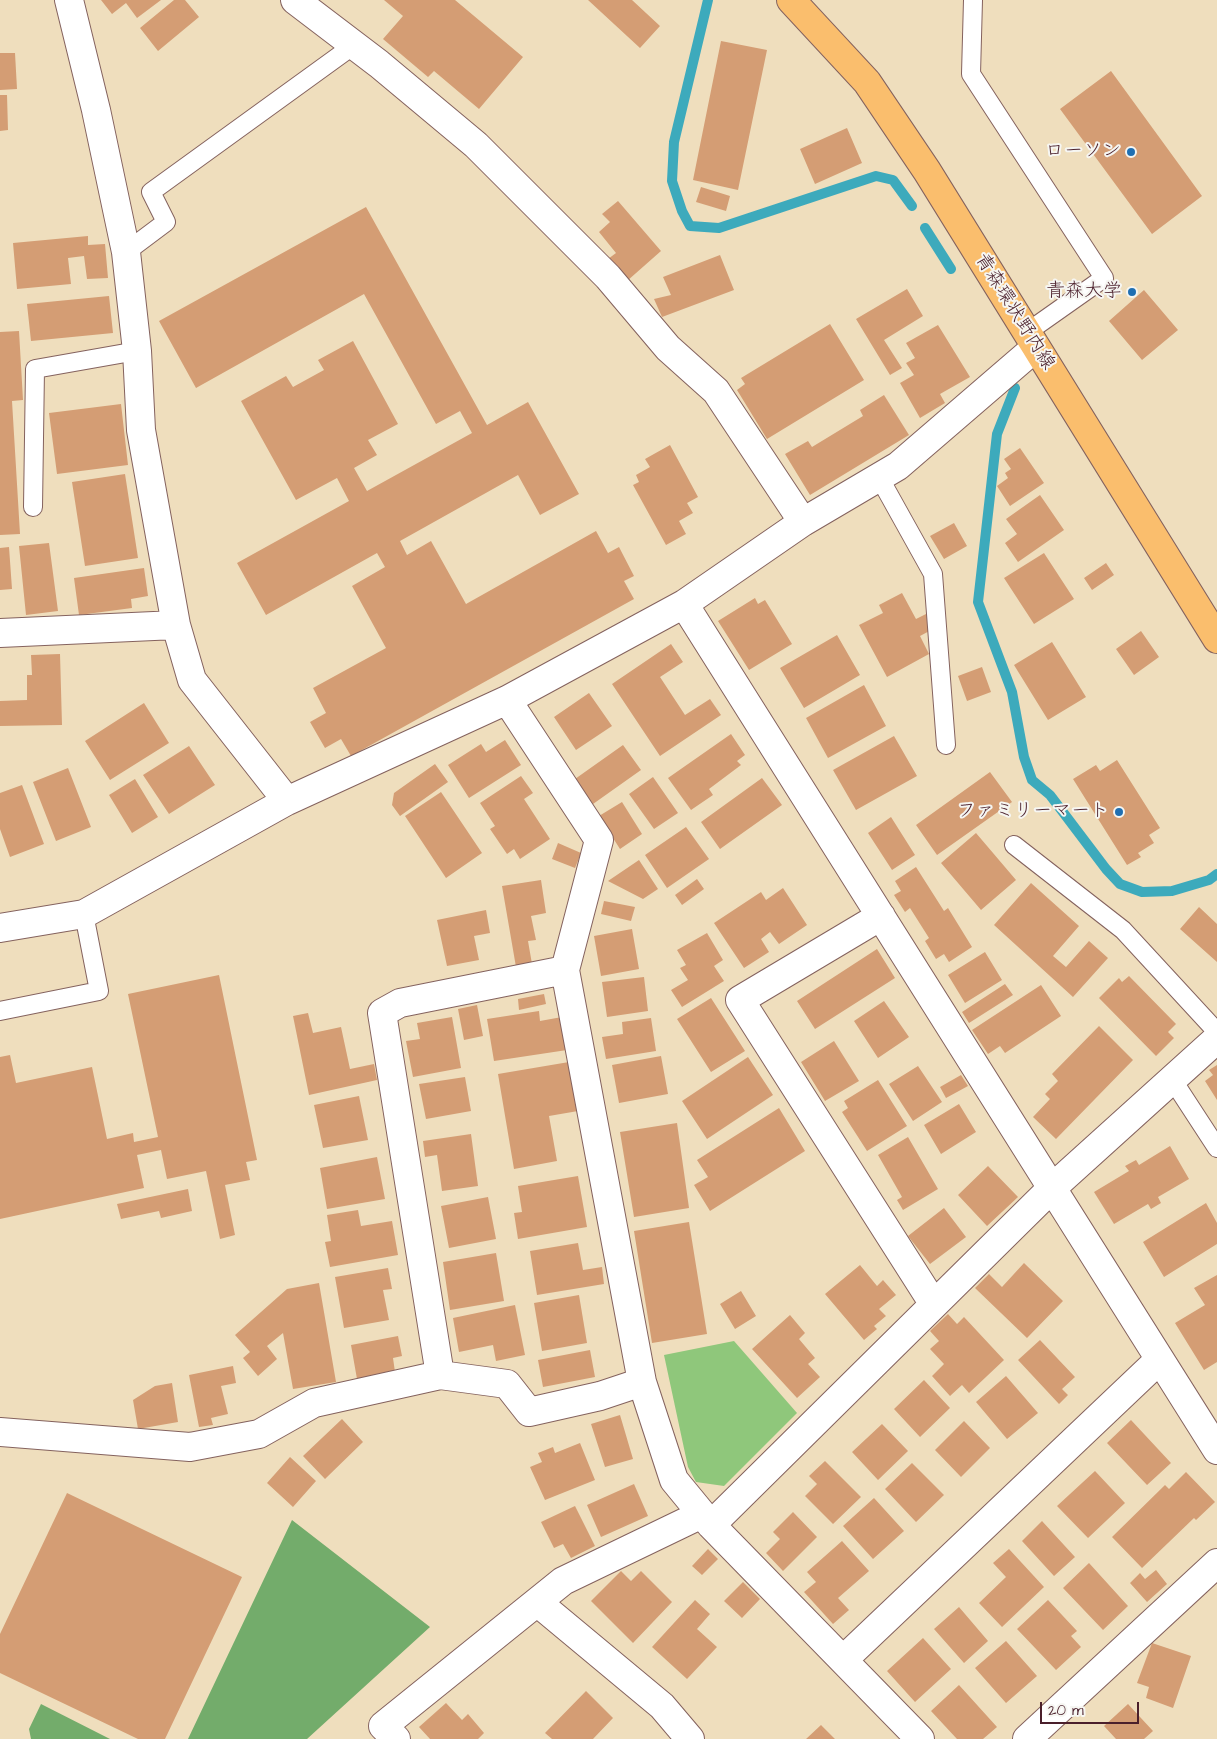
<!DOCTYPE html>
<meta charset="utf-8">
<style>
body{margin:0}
#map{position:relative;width:1217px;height:1739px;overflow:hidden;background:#efdebd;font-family:"Architects Daughter",sans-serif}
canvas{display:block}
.scale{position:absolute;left:1040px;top:1702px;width:99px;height:22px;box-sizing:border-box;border:2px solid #4a1f2b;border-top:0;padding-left:6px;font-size:15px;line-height:18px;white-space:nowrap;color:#4a1f2b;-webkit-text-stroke:4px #f6f6f2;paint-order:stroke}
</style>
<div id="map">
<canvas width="1217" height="1739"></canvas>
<div class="scale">20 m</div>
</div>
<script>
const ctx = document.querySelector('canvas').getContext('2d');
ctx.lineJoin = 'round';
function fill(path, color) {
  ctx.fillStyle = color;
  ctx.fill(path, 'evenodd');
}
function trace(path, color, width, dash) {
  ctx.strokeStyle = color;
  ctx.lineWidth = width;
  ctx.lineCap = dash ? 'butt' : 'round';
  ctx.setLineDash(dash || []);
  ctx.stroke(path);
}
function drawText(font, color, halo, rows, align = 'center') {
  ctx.font = font + ' "Architects Daughter","Klee One",sans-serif';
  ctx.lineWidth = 4;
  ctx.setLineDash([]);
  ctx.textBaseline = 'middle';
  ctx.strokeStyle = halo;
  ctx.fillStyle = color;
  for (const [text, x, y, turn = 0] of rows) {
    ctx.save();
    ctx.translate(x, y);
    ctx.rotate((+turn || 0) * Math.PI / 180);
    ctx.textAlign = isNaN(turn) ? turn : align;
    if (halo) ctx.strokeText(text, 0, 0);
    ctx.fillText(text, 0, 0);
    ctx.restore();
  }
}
const green = new Path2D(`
 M734 1341 797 1413 724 1486 696 1482 688 1467 664 1355Z`);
const forest = new Path2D(`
 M292 1520 430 1627 307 1739H188Z
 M41 1704 110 1739H31L29 1729Z`);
const stream = new Path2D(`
 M708 0 674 142 672 181 682 211 690 226 719 228 876 176 893 180 912 206
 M925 228 951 269
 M1015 388 997 434 978 602 1012 692 1024 757 1032 780 1050 795 1106 869 1120 884 1142 892 1172 891 1209 880 1217 874`);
const building = new Path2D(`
 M101 0H161L137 18 126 3 112 14Z
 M174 0H185L199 17 158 51 140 28Z
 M384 0H455L523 57 479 109 434 71 428 77 383 39 403 16Z
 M588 0H632L660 26 640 48Z
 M721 41 767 50 738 190 693 180Z
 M0 53H15L17 89 0 90Z
 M1111 71 1202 196 1152 234 1060 109Z
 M0 95H7L8 130 0 131Z
 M847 128 862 163 815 184 800 149Z
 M701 187 730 196 726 211 696 202Z
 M618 201 661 251 627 281 608 259 616 253 599 232 610 222 602 214Z
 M366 207 487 425 528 402 579 494 540 515 518 475 400 541 407 555 431 541 466 604 596 531 608 553 619 547 634 576 624 581 634 599 351 756 341 739 325 748 310 722 326 713 313 688 386 648 352 586 385 567 377 553 266 615 237 563 349 501 337 478 296 500 241 401 286 376 293 387 324 370 318 360 353 341 398 424 368 440 377 455 354 468 367 491 472 433 460 411 436 424 364 294 196 388 159 321Z
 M88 236V245L105 244 108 278 87 279 84 256 68 258 71 284 17 289 13 243Z
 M720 255 734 290 662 317 654 299 671 295 663 277Z
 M907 289 923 316 884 340 902 368 890 375 856 319Z
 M1144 290 1178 330 1142 360 1109 321Z
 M109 296 113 333 31 341 27 304Z
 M830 324 864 380 767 439 737 390 745 384 741 378Z
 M938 325 970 377 940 394 945 403 920 418 900 383 914 375 906 363 915 358 906 343Z
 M19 331 23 400 12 401 20 534 0 535V332Z
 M884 395 909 435 810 495 785 454 808 441 812 447 863 416 860 410Z
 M121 404 128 465 57 474 49 413Z
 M670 445 698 497 687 503 693 513 679 521 686 534 666 545 633 485 639 482 636 475 650 467 645 459Z
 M1020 448 1044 483 1010 506 997 486 1008 478 1005 473 1011 469 1004 459Z
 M125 474 138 558 85 566 72 482Z
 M1040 495 1064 530 1018 562 1005 543 1017 534 1006 519Z
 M954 523 967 546 944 559 930 536Z
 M49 543 58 611 26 615 19 546Z
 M9 547 12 589 0 590V548Z
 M1044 553 1074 599 1034 624 1004 578Z
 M1106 563 1114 575 1092 590 1084 578Z
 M144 568 148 596 131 599 132 608 79 615 74 578Z
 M902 593 916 619 928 613 935 628 920 636 929 654 887 677 859 625 883 613 879 605Z
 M755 598 758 604 765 600 792 644 749 670 718 621Z
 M1141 631 1159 657 1134 675 1116 649Z
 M837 635 860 675 804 708 780 668Z
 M1052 642 1086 697 1048 720 1014 665Z
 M671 644 683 662 660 677 685 715 710 699 721 715 660 756 612 684Z
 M60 654 62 725 0 726V701L27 700V675H32L31 655Z
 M982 667 991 692 967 701 958 676Z
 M864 685 886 726 828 758 806 718Z
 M589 693 612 726 576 750 554 717Z
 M144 703 169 743 110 780 85 741Z
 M731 734 745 755 737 761 741 765 709 789 713 795 691 810 668 778Z
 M894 736 917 776 856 810 833 770Z
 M505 740 521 765 469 798 448 765 481 744 486 752Z
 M623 745 641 770 593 804 575 779Z
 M189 746 215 785 169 814 143 775Z
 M1117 760 1160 828 1149 835 1154 843 1138 853 1141 857 1127 865 1073 779 1096 765 1100 771Z
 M435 764 448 782 400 816 392 805 394 793Z
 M68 768 91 827 56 841 33 782Z
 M990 772 1012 802 937 855 916 825Z
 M521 776 533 793 524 799 550 839 520 859 514 849 507 854 490 829 495 826 480 803Z
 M653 777 678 813 654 829 629 794Z
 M762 778 782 805 720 849 701 822Z
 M135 779 158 817 132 833 109 795Z
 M22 785 44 844 10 857 0 829V793Z
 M441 792 482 853 446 878 405 816Z
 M622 802 642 834 620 849 599 816Z
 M891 817 915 855 892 870 868 833Z
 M686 827 709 859 667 888 645 855Z
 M976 833 1016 880 981 910 941 863Z
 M558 843 581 853 575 868 552 859Z
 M639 860 658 889 643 899 608 881Z
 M916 867 944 911 948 908 972 947 949 962 944 954 936 959 925 941 929 938 910 908 905 912 894 895 901 891 895 881Z
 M697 879 704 889 682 905 675 895Z
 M541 880 546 913 531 916 536 940 528 941 532 964 516 967 502 886Z
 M1031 883 1079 926 1053 956 1066 967 1089 941 1108 958 1073 997 994 925Z
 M783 888 807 925 779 944 770 932 761 939 769 952 744 968 714 923 761 892 766 900Z
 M604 901 635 907 631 921 601 914Z
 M1199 907 1217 924V962L1180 929Z
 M486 910 490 933 474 936 479 960 447 966 437 920Z
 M632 929 639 969 601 976 594 936Z
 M707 933 723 960 714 966 724 981 682 1007 671 990 688 980 680 968 686 965 677 950Z
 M877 949 895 978 815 1029 797 1001Z
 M985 952 1002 980 965 1003 948 975Z
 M219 975 257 1160 246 1162 250 1180 225 1185 235 1235 220 1239 206 1171 167 1179 161 1150 137 1155 144 1188 0 1219V1057L10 1055 16 1083 92 1067 107 1139 133 1133 134 1142 158 1137 128 994Z
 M1129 976 1176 1024 1168 1032 1174 1038 1156 1056 1099 998 1119 978 1122 982Z
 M644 977 648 1011 607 1017 602 982Z
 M1005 984 1013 995 969 1023 962 1012Z
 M1041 985 1061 1016 1005 1053 1000 1046 988 1054 972 1030Z
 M544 994 546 1004 519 1010 518 999Z
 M711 998 745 1051 711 1072 677 1019Z
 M884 1001 909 1037 878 1058 854 1021Z
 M477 1005 483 1036 464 1040 458 1009Z
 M539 1011 540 1021 562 1017 567 1050 494 1061 487 1019Z
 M308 1013 313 1033 341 1027 350 1069 374 1064 377 1080 309 1095 293 1016Z
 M452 1017 461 1068 413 1077 406 1041 420 1039 417 1023Z
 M651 1018 656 1051 606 1059 602 1037 623 1034 622 1022Z
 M1099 1026 1133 1060 1056 1139 1033 1117 1050 1099 1045 1094 1058 1081 1052 1074Z
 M834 1041 859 1081 825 1101 801 1062Z
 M661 1056 668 1094 619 1103 612 1065Z
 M748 1057 773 1095 707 1139 682 1101Z
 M569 1062 578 1111 549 1116 557 1161 514 1169 498 1074Z
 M1217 1065V1100L1205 1081 1213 1075 1209 1070Z
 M918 1066 942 1102 913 1121 889 1084Z
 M961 1075 968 1086 946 1098 940 1087Z
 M465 1077 471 1111 426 1119 419 1084Z
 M878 1080 907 1126 867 1151 842 1112 848 1108 844 1101Z
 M359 1096 368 1140 323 1148 314 1105Z
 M959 1104 976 1132 941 1154 924 1125Z
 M779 1108 805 1151 710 1211 694 1185 708 1177 697 1160Z
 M677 1123 689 1208 634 1217 620 1132Z
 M471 1134 478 1186 442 1191 437 1155 425 1157 423 1141Z
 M908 1137 938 1189 903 1210 897 1200 902 1197 878 1155Z
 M1170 1146 1189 1179 1158 1197 1161 1203 1151 1209 1148 1204 1114 1224 1094 1192 1129 1171 1125 1166 1136 1160 1139 1165Z
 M377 1157 385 1199 327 1209 320 1168Z
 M988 1166 1018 1197 987 1226 958 1195Z
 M578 1176 587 1227 518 1239 514 1213 522 1212 518 1186Z
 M188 1189 192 1211 161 1218 159 1211 121 1219 117 1204Z
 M488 1197 496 1239 449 1248 441 1206Z
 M1206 1203 1217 1223V1244L1164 1277 1143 1242Z
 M944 1208 966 1237 930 1264 908 1236Z
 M358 1210 361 1226 392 1221 398 1255 330 1267 325 1242 331 1241 327 1215Z
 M689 1222 707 1334 652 1343 634 1231Z
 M578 1243 583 1270 602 1267 604 1284 537 1295 530 1251Z
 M496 1253 504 1301 450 1310 443 1262Z
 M1024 1263 1063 1301 1027 1338 975 1288 989 1274 1002 1287Z
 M860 1265 877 1286 883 1280 896 1295 879 1309 886 1316 874 1326 877 1329 864 1340 825 1294Z
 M388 1268 392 1289 383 1290 389 1320 344 1328 335 1277Z
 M1217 1275V1362L1204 1370 1175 1323 1205 1305 1194 1288Z
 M319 1283 336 1382 293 1389 283 1333 267 1346 277 1359 258 1376 243 1358 250 1352 235 1335 287 1289Z
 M741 1291 756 1316 735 1329 720 1304Z
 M579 1295 587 1343 542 1351 534 1303Z
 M515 1305 525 1355 496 1361 493 1345 459 1352 453 1318Z
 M948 1314 957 1324 964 1317 1004 1360 969 1393 962 1385 950 1396 932 1376 944 1364 930 1349 939 1341 930 1331Z
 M790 1315 805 1333 799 1339 815 1358 808 1364 820 1377 797 1398 752 1349Z
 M398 1336 402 1356 393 1358 395 1372 357 1379 351 1345Z
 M1040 1340 1075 1377 1062 1389 1068 1395 1059 1404 1018 1360Z
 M590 1350 595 1377 543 1387 538 1360Z
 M233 1366 236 1383 221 1386 228 1414 211 1418 213 1425 199 1427 189 1375Z
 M1006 1376 1038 1413 1007 1439 976 1402Z
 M924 1380 950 1408 920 1437 894 1409Z
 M172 1383 178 1422 138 1429 133 1400 155 1386Z
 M620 1415 633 1459 605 1467 591 1424Z
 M342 1419 363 1442 325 1479 303 1456Z
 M1131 1420 1171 1463 1147 1485 1107 1443Z
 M964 1421 990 1448 961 1477 935 1450Z
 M882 1424 908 1451 878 1480 852 1452Z
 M580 1443 595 1480 545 1500 530 1467 542 1462 538 1453 553 1447 555 1453Z
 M290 1457 316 1481 293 1507 267 1483Z
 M825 1461 861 1497 833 1524 805 1496 817 1484 809 1476Z
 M912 1463 944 1495 916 1522 885 1489Z
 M1095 1471 1125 1503 1088 1538 1057 1506Z
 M1186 1472 1215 1502 1196 1520 1194 1518 1142 1568 1112 1537 1165 1485 1169 1489Z
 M634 1484 648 1516 601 1537 587 1505Z
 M67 1493 242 1577 165 1739H138L0 1673V1634Z
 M874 1498 904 1531 873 1559 843 1526Z
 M575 1506 595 1546 571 1558 563 1544 554 1548 541 1522Z
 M793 1512 817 1537 783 1571 766 1553 780 1539 773 1532Z
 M1042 1521 1075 1557 1054 1576 1022 1541Z
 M842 1541 869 1571 838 1598 849 1610 833 1624 804 1592 816 1582 807 1572Z
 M708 1549 718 1559 702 1575 692 1566Z
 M1009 1549 1044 1587 1002 1627 979 1603 1006 1577 993 1563Z
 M1089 1563 1128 1606 1103 1630 1063 1588Z
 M1156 1570 1167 1584 1147 1602 1130 1583 1140 1573 1145 1579Z
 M621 1571 631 1581 641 1571 672 1602 633 1643 591 1601Z
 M743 1582 760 1599 742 1618 724 1601Z
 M695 1600 710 1614 697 1629 717 1647 687 1679 652 1647Z
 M1048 1600 1077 1631 1071 1636 1081 1647 1056 1670 1017 1629Z
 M959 1607 988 1641 964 1663 934 1629Z
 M923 1638 951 1669 915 1702 887 1671Z
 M1006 1641 1037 1676 1006 1703 975 1668Z
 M1152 1643 1191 1656 1173 1708 1146 1698 1149 1687 1137 1683Z
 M959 1685 997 1727 983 1739H957L931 1711Z
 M586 1691 613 1718 593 1739H552L545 1733Z
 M446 1703 462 1720 468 1714 484 1733 478 1739H430L419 1727Z
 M1128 1704 1153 1731 1144 1739H1116L1104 1726Z
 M821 1725 835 1739H806Z`);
const lane = new Path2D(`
 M973 0 971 74 1104 278 1026 333
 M126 252 166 222 151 192 354 45
 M879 477 933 574 946 745
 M33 507 35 369 137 351
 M1014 845 1123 930 1217 1032
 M0 1011 99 991 84 914
 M1172 1079 1217 1148`);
const street = new Path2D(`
 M69 0 96 110 126 252 137 351 141 430 176 625 192 680 287 801
 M295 0 379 64 476 145 608 277 668 348 716 391 803 522
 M684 604 1217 1450
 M0 633 176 625
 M507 700 599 840 565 970 642 1382 674 1480 711 1525 920 1739
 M881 916 740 1000 933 1303
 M0 928 84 914 287 801 507 700 684 604 803 522 898 466 1035 348
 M440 1375 382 1013 400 1003 565 970
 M0 1432 190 1447 259 1434 314 1403 440 1375 507 1384 529 1412 600 1396 642 1382
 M711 1525 1052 1188 1217 1039
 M537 1602 662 1706 690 1739
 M843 1660 1159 1360
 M396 1739 383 1726 563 1581 702 1514
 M1027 1739 1217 1563`);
const primary = new Path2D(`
 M791 0 867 82 927 171 1217 639`);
const markers = [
 [1131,152,5,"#1f6fb2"],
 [1132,292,5,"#1f6fb2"],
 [1119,812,5,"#1f6fb2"]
];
const poiNames = [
 ["ローソン",1121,152],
 ["青森大学",1122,292],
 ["ファミリーマート",1109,812]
];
const streetNames = [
 ["青森環状野内線",1014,312,58]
];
fill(green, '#8fc77b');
fill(forest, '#73ac6b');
trace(stream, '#3daabc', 10);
fill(building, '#d49d74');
trace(lane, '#84625e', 20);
trace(street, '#84625e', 30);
trace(primary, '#84625e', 30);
trace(lane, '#fff', 18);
trace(street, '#fff', 28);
trace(primary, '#fabe6d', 28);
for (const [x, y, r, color] of markers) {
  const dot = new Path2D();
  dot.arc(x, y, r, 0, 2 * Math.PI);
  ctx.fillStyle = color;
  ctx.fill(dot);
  trace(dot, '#f6f6f2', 2);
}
drawText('19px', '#4a1f2b', '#f6f6f2', poiNames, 'right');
drawText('19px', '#4a1f2b', '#f6f6f2', streetNames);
</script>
